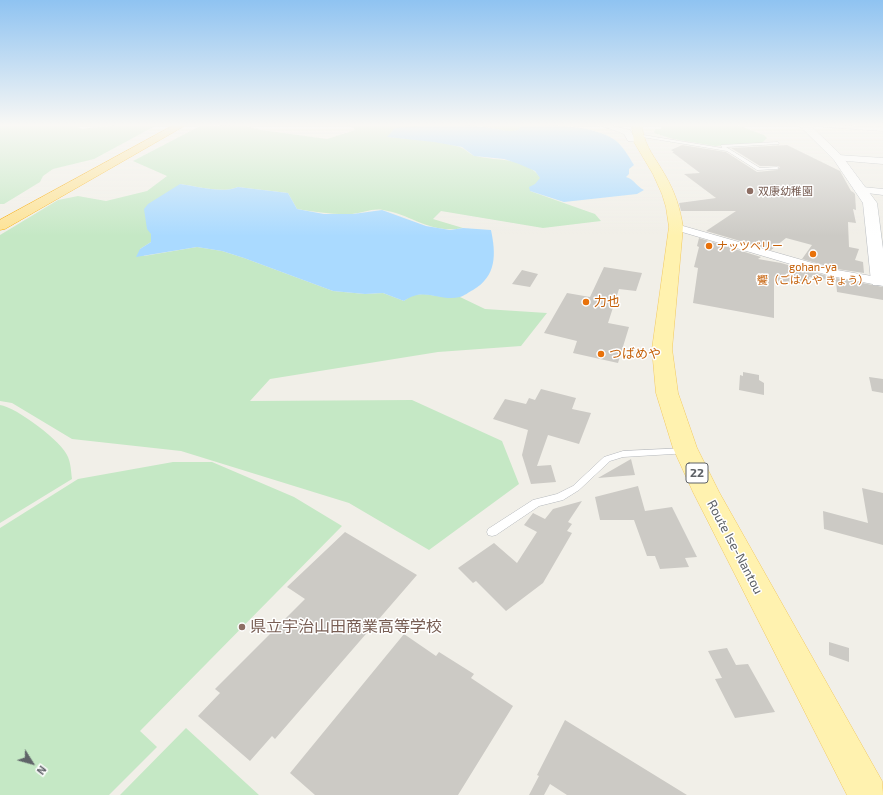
<!DOCTYPE html>
<meta charset="utf-8">
<style>
body{margin:0}
#map{position:relative;width:883px;height:795px;overflow:hidden;background:#f1efe8;font-family:"Exo 2",sans-serif}
canvas{display:block}
.north{position:absolute;left:12px;top:743px;width:40px;height:40px;-webkit-text-stroke:3px #fff;paint-order:stroke;rotate:127deg;font-size:11px;font-weight:700;line-height:16px;text-align:center;color:#5f6368}
.north::after{content:'';display:block;margin:auto;width:14px;height:18px;background:#5f6368;clip-path:polygon(50% 0,100% 100%,50% 72%,0 100%)}
</style>
<div id="map">
<canvas width="883" height="795"></canvas>
<div class="north">N</div>
</div>
<script>
const ctx = document.querySelector('canvas').getContext('2d');
ctx.lineJoin = 'round';
function fill(path, color) {
  ctx.fillStyle = color;
  ctx.fill(path, 'evenodd');
}
function trace(path, color, width, dash) {
  ctx.strokeStyle = color;
  ctx.lineWidth = width;
  ctx.lineCap = dash ? 'butt' : 'round';
  ctx.setLineDash(dash || []);
  ctx.stroke(path);
}
function drawText(font, color, halo, rows, align = 'center') {
  ctx.font = font + ' "Exo 2","Noto Sans JP",sans-serif';
  ctx.lineWidth = 3;
  ctx.setLineDash([]);
  ctx.textBaseline = 'middle';
  ctx.strokeStyle = halo;
  ctx.fillStyle = color;
  for (const [text, x, y, turn = 0] of rows) {
    ctx.save();
    ctx.translate(x, y);
    ctx.rotate((+turn || 0) * Math.PI / 180);
    ctx.textAlign = isNaN(turn) ? turn : align;
    if (halo) ctx.strokeText(text, 0, 0);
    ctx.fillText(text, 0, 0);
    ctx.restore();
  }
}
const green = new Path2D(`
 M0 125H75L81 129 117 125H157L94 159 53 169 43 176 40 182 4 204H0Z
 M241 125 262 130 327 139 355 130 352 126 341 125H435L410 127 387 137C411 139 437 140 460 147 466 149 470 155 476 156 499 162 524 156 541 178L530 191 595 214 601 221 543 228 441 211 433 219 463 228C429 234 413 215 383 210 373 208 362 213 352 214 334 215 316 212 297 209L288 193 238 187C221 194 197 186 180 184L151 234V242L140 249 144 256 197 247 222 251 244 258 333 291 365 294 383 293 404 301 412 295 424 294 444 297H460L485 309 547 313 521 346 438 352 270 379 250 401 412 400 502 441 519 484 429 550 349 503 181 451 72 439 12 403 0 401V235L58 200 78 196 106 201 147 191 167 176 133 161 200 126Z
 M467 125H520L521 126 518 130 509 132 493 128Z
 M662 125H737L764 135 767 138 762 143 715 146 673 139 654 133 655 129H661Z
 M0 405C16 407 63 442 68 457 71 464 71 472 72 479L0 523Z
 M173 462H212L294 497 342 526 140 731 157 747 109 795H0V528L78 479Z
 M186 728 259 795H120Z`);
const water = new Path2D(`
 M431 125C449 124 467 125 485 127 496 128 507 133 518 130L521 126 520 125C547 125 592 124 615 140 623 146 629 157 634 165L629 169V174L626 177C634 179 636 186 644 190L637 194 564 202 530 191 529 187 535 184 540 178 535 171 519 164 504 159 474 156 462 147 434 142 387 137 395 128Z
 M180 184C197 186 221 194 238 187L288 193 297 209 324 214H353L382 210 426 226 450 230 463 228 491 230C496 254 497 276 473 290 469 292 464 296 460 297 439 302 424 286 404 301L383 293 365 294 333 291 244 258 222 251 197 247 136 257 140 249 151 242V234L147 229 144 209 148 204Z`);
const building = new Path2D(`
 M682 145 726 152 757 172 777 170 780 167 777 166H760L731 148 787 145 840 171 851 191 853 192 855 194 856 210 853 209 856 223 848 222 849 247 859 249 855 260 863 262 864 273 837 269 802 259 812 245 786 238 771 250 706 231 736 211H681L679 203 716 198 684 174 700 173 672 152H674L671 150Z
 M699 238 761 257 758 259 781 263 831 277 883 287V300L837 292 836 281 809 277 810 284 803 283V285L774 280V318L693 303 698 268 694 267 699 247 697 246Z
 M604 267 642 273 636 291 619 289 608 323 629 327 618 363 573 353 577 341 544 333 567 293 590 297Z
 M522 270 538 274 530 287 512 284Z
 M743 372 759 375V380L764 383V395L739 390 740 375 743 376Z
 M869 377 883 379V393L872 391Z
 M541 389 576 398 572 409 591 413 579 444 548 435 537 466 551 465 556 482 531 484 522 455 528 430 493 419 505 399 526 404 529 398 535 400Z
 M631 459 635 475 598 478Z
 M638 486 645 511 672 507 697 557 685 558 689 567 660 569 655 556H647L634 520H600L595 497Z
 M862 488 883 493V545L824 529 823 511 868 523Z
 M582 501 568 522 572 524 567 531 572 533 543 583 506 611 476 581 473 583 458 568 494 543 517 563 537 532 524 525 533 513 545 519 553 509Z
 M345 532 417 575 275 739 272 736 250 761 198 716 220 693 215 689 305 599 287 587Z
 M404 634 436 656 439 652 474 674 471 678 513 706 458 795H315L290 773Z
 M829 642 849 648V662L829 655Z
 M727 648 736 665 748 664 775 712 735 718 715 679 722 678 708 651Z
 M565 720 687 795H567L550 784 544 795H529L539 776 537 775Z`);
const lane = new Path2D(`
 M637 134 722 148 721 145 778 142 779 144 726 147 760 168 777 167 779 168 777 169 757 170 727 151 636 136Z
 M686 448 689 449 690 451 689 453 623 457 610 461 579 490 563 500 539 506 496 535 492 536 488 535 487 532 488 529 533 500 557 494 573 486 604 457 623 451Z`);
const street = new Path2D(`
 M599 125H610L630 130 634 137 642 140 638 142 628 141 624 134Z
 M820 125 883 127V131L824 127Z
 M838 155 883 158V164L835 160 834 158 835 156Z
 M862 187 883 189V195L859 192 857 190Z
 M676 224 837 270 883 278V286L831 276 672 229 671 227Z`);
const secondary = new Path2D(`
 M799 125H810L842 156 877 203 883 249V285H873L871 281 863 203 834 160Z`);
const primary = new Path2D(`
 M633 125H645L642 128C646 149 655 157 665 175 675 192 680 208 683 227L672 349 678 393 697 448 719 492 882 781 883 795H847L693 492 673 448 656 393 652 349 669 227 666 207 662 194 653 174 634 142 632 127Z`);
const highway = new Path2D(`
 M174 125H186L5 229 0 230V220Z`);
const markers = [
 [750,191,4,"#8d6e63"],
 [709,246,4,"#e8710a"],
 [813,254,4,"#e8710a"],
 [586,302,4,"#e8710a"],
 [601,354,4,"#e8710a"],
 [242,627,4,"#8d6e63"]
];
const farEducationnames = [
 ["双康幼稚園",758,191]
];
const farFoodnames = [
 ["ナッツベリー",717,246],
 ["gohan-ya",813,267,"center"],
 ["饗（ごはんや きょう）",813,280,"center"]
];
const shields = [
 [697,473,22]
];
const shieldNames = [
 ["22",697,473]
];
const foodNames = [
 ["力也",594,302],
 ["つばめや",609,354]
];
const streetNames = [
 ["Route Ise-Nantou",735,547,62]
];
const nearEducationnames = [
 ["県立宇治山田商業高等学校",250,627]
];
fill(green, '#c5e8c5');
fill(water, '#aadaff');
fill(building, '#cccac5');
trace(lane, '#b5b8bc', 1);
trace(street, '#b5b8bc', 1);
trace(secondary, '#b6babf', 1);
trace(primary, '#f2c960', 1);
trace(highway, '#f9ab00', 1);
fill(lane, '#fff');
fill(street, '#fff');
fill(secondary, '#fff');
fill(primary, '#fff2af');
fill(highway, '#fde293');
const sky = ctx.createLinearGradient(0, 0, 0, 236);
sky.addColorStop(0, '#8fc3f1');
sky.addColorStop(0.53, '#f9f8f5');
sky.addColorStop(1, '#f9f8f500');
ctx.fillStyle = sky;
ctx.fillRect(0, 0, 883, 236);
for (const [x, y, r, color] of markers) {
  const dot = new Path2D();
  dot.arc(x, y, r, 0, 2 * Math.PI);
  ctx.fillStyle = color;
  ctx.fill(dot);
  trace(dot, '#fff', 1.5);
}
drawText('11px', '#785e54', '#fff', farEducationnames, 'left');
drawText('11px', '#c56008', '#fff', farFoodnames, 'left');
for (const [x, y, w] of shields) {
  const box = new Path2D();
  box.roundRect(x - w / 2, y - 10, w, 20, 3);
  ctx.fillStyle = '#fff';
  ctx.fill(box);
  trace(box, '#5f6368', 1);
}
drawText('bold 12px', '#5f6368', null, shieldNames);
drawText('13px', '#c56008', '#fff', foodNames, 'left');
drawText('13px', '#5f6368', '#fff', streetNames);
drawText('16px', '#785e54', '#fff', nearEducationnames, 'left');
</script>
